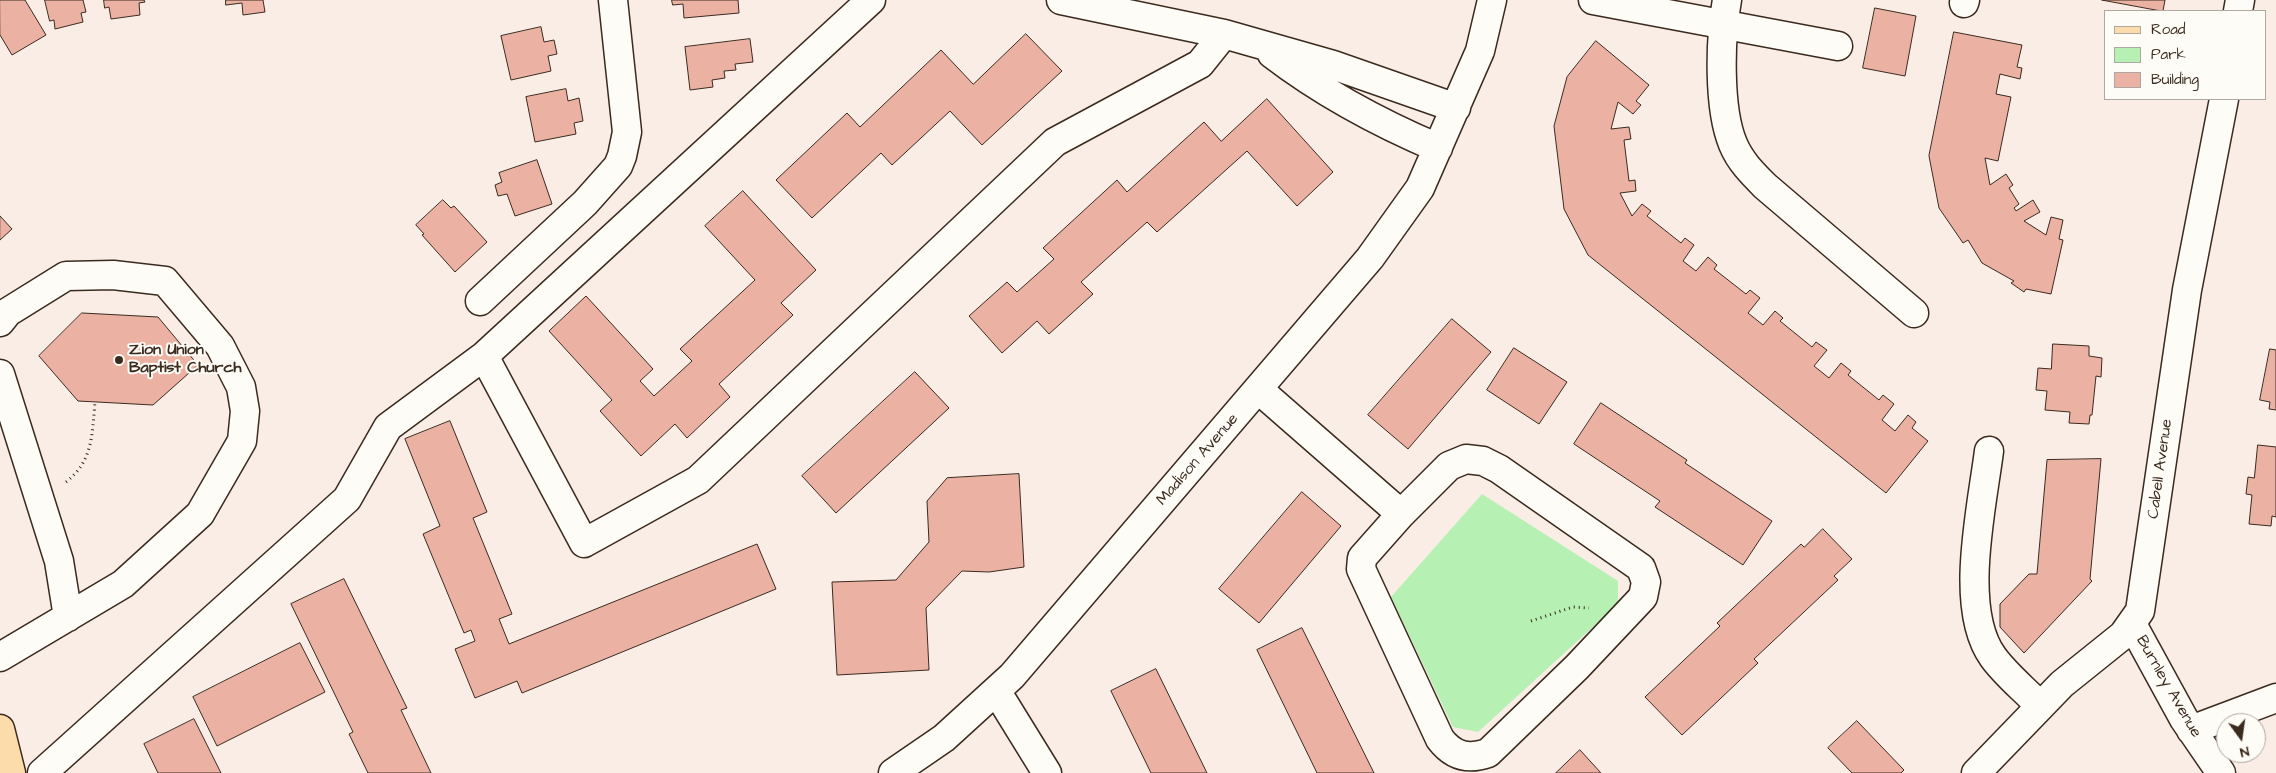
<!DOCTYPE html>
<style>
body{margin:0}
#map{position:relative;width:2276px;height:773px;overflow:hidden;background:#f9ede6;font-family:"Architects Daughter",sans-serif}
canvas{display:block}
.legend{position:absolute;left:2104px;top:10px;width:162px;height:90px;box-sizing:border-box;background:#fdfcf7;border:1px solid #afa8a0;margin:0;padding:6px 9px;list-style:none;font-size:15px;color:#3b2a1e}
.legend li{display:flex;align-items:center;gap:10px;height:25px}
.legend b{width:25px;border:1px solid #afa8a0}
.north{position:absolute;left:2216px;top:713px;width:50px;height:50px;box-sizing:border-box;background:#fdfcf7;border:1px solid #afa8a0;border-radius:50%;rotate:166deg;font-size:14px;font-weight:700;line-height:20px;text-align:center;color:#3b2a1e}
.north::after{content:'';display:block;margin:auto;width:18px;height:22px;background:#3b2a1e;clip-path:polygon(50% 0,100% 100%,50% 72%,0 100%)}
</style>
<div id="map">
<canvas width="2276" height="773"></canvas>
<ul class="legend">
<li><b style="height:6px;background:#fddcac"></b>Road</li>
<li><b style="height:14px;background:#b6f0b3"></b>Park</li>
<li><b style="height:14px;background:#ebb2a4"></b>Building</li>
</ul>
<div class="north">N</div>
</div>
<script>
const ctx = document.querySelector('canvas').getContext('2d');
ctx.lineJoin = 'round';
function fill(path, color) {
  ctx.fillStyle = color;
  ctx.fill(path, 'evenodd');
}
function trace(path, color, width, dash) {
  ctx.strokeStyle = color;
  ctx.lineWidth = width;
  ctx.lineCap = dash ? 'butt' : 'round';
  ctx.setLineDash(dash || []);
  ctx.stroke(path);
}
function drawText(font, color, halo, rows, align = 'center') {
  ctx.font = font + ' "Architects Daughter",sans-serif';
  ctx.lineWidth = 4;
  ctx.setLineDash([]);
  ctx.textBaseline = 'middle';
  ctx.strokeStyle = halo;
  ctx.fillStyle = color;
  for (const [text, x, y, turn = 0] of rows) {
    ctx.save();
    ctx.translate(x, y);
    ctx.rotate((+turn || 0) * Math.PI / 180);
    ctx.textAlign = isNaN(turn) ? turn : align;
    if (halo) ctx.strokeText(text, 0, 0);
    ctx.fillText(text, 0, 0);
    ctx.restore();
  }
}
const green = new Path2D(`
 M1482 494 1618 581V604L1478 732 1453 727 1391 597Z`);
const building = new Path2D(`
 M0 0H25L46 35 12 55 0 35Z
 M45 0H83L86 12 81 13 83 22 55 29 54 20 50 21Z
 M104 0H144L145 2 139 3 140 15 111 19 109 7 105 8Z
 M226 0H263L265 12 243 15 242 3 226 5Z
 M672 0H738L739 13 684 18 683 4 673 5Z
 M2102 0H2165L2163 11Z
 M1875 8 1916 16 1905 76 1863 68Z
 M541 27 544 42 554 40 557 54 548 56 551 71 511 80 501 36Z
 M1954 32 2022 45 2017 67 2022 68 2020 79 2000 74 1996 94 2011 97 1998 161 1985 158 1990 185 2006 174 2013 185 2009 188 2019 204 2014 208 2016 211 2033 200 2040 212 2024 221 2046 235 2051 217 2063 220 2059 239 2063 240 2051 294 2026 289 2024 292 2011 283 2014 281 1982 263 1968 240 1963 243 1939 208 1929 156Z
 M1026 34 1062 71 982 145 950 111 892 165 881 153 812 218 776 180 847 113 860 127 941 50 973 84Z
 M750 39 753 62 735 64 736 70 724 71 725 78 712 80 713 87 690 90 685 47Z
 M1596 41 1649 85 1636 101 1641 105 1633 114 1618 102 1611 129 1629 127 1631 139 1624 140 1629 181 1635 180 1636 191 1620 193 1632 216 1642 204 1651 211 1647 216 1681 243 1685 238 1694 245 1683 261 1696 271 1708 257 1717 265 1714 269 1746 294 1750 290 1760 298 1748 313 1763 325 1775 311 1783 318 1780 321 1812 347 1816 342 1827 350 1814 366 1829 378 1841 363 1851 371 1848 375 1879 400 1883 395 1894 404 1882 420 1895 431 1908 415 1916 422 1912 428 1928 441 1886 493 1588 255 1564 209 1554 126 1567 77Z
 M566 89 568 101 579 98 583 121 574 123 576 134 535 142 526 97Z
 M1267 99 1333 172 1297 206 1247 151 1157 232 1147 222 1081 282 1093 294 1049 334 1037 321 1002 353 969 316 1007 282 1017 292 1054 259 1043 248 1117 180 1127 192 1204 122 1221 141Z
 M537 160 552 204 515 216 507 194 498 196 495 185 502 182 499 173Z
 M743 191 816 270 781 303 793 315 719 384 730 397 687 438 675 424 641 456 600 411 612 400 549 331 586 296 653 369 640 381 654 396 692 361 680 349 755 280 705 226Z
 M443 200 451 208 454 206 487 242 455 272 422 235 424 234 416 225Z
 M0 216 12 229 0 240Z
 M82 313 158 317 198 365 153 405 78 401 39 356Z
 M1452 319 1491 352 1408 449 1368 415Z
 M2053 344 2089 346V356L2102 358 2101 377 2096 376 2092 415H2090L2089 424 2069 423 2070 412 2045 410 2047 391 2036 390 2038 368 2051 369Z
 M1514 348 1567 382 1539 424 1487 390Z
 M2270 349 2276 350V410L2269 409 2270 402 2260 400Z
 M915 372 949 408 836 513 802 476Z
 M1601 403 1687 460 1685 463 1772 521 1743 565 1655 507 1660 501 1574 444Z
 M450 421 487 512 473 518 512 614 499 619 509 644 757 544 776 589 522 693 517 681 475 698 455 649 475 641 471 630 464 633 423 534 440 526 405 439Z
 M2258 445 2276 447V517L2272 516 2271 526 2249 524 2252 495 2246 494 2248 477 2254 478Z
 M2101 459 2090 579 2092 581 2024 653 2000 627V604L2029 574H2037L2047 460Z
 M1019 474 1024 567 989 572 962 571 926 608 929 670 837 675 832 582 896 580 929 542 927 501 947 478Z
 M1302 492 1341 526 1259 623 1219 589Z
 M1823 529 1852 559 1834 576 1838 580 1754 659 1758 663 1682 735 1645 697 1720 626 1717 623 1801 544 1804 547Z
 M344 579 407 708 401 710 431 773H368L349 734 353 732 291 604Z
 M1302 628 1374 773H1317L1257 650Z
 M300 643 325 692 217 746 193 697Z
 M1156 669 1207 773H1151L1111 691Z
 M194 719 221 773H158L144 744Z
 M1857 721 1904 770 1901 773H1852L1828 748Z
 M1580 750 1601 773H1556Z`);
const path = new Path2D(`
 M66 482C93 461 92 435 95 402
 M1531 621 1573 607 1589 608`);
const minor = new Path2D(`
 M1061 0 1224 34
 M1593 0 1838 46
 M1727 0C1720 38 1718 108 1733 144 1740 161 1752 173 1765 186L1914 313
 M1964 3 1965 0
 M2238 11 2240 0
 M1272 54C1323 93 1379 123 1438 148
 M480 301 585 203 618 166 622 156 627 132 613 0
 M0 322 8 312 66 276 113 275 165 281 220 346 241 387 245 411 242 441 200 514 123 584 0 657
 M484 356 584 543 698 480 1055 142 1200 64 1224 34 1333 65 1456 108
 M0 374 59 561 68 617
 M1258 389 1401 514
 M1989 451C1982 507 1958 609 1993 657 2006 675 2025 690 2040 706
 M1466 459 1483 461 1499 469 1641 568 1646 582 1643 597 1577 667 1488 753C1468 760 1453 756 1440 739L1361 569 1362 558 1401 514 1449 466Z
 M2132 624 2184 719 2221 773
 M997 692 1047 773
 M2191 730 2276 698
 M42 773 347 499 388 427 484 356 871 0
 M893 773 944 738 1012 676 1370 258 1420 188 1480 51 1492 0
 M1976 773 2062 684 2123 635 2140 611 2187 290 2224 99`);
const major = new Path2D(`
 M0 729 11 773`);
const markers = [
 [119,360,5,"#3b2a1e"]
];
const poiNames = [
 ["Zion Union",129,351],
 ["Baptist Church",129,369]
];
const streetNames = [
 ["Madison Avenue",1198,460,-49],
 ["Cabell Avenue",2161,469,-82],
 ["Burnley Avenue",2168,687,60]
];
fill(green, '#b6f0b3');
fill(building, '#ebb2a4');
trace(building, '#3b2a1e', 1);
trace(minor, '#3b2a1e', 31);
trace(major, '#3b2a1e', 31);
trace(path, '#3b2a1e', 3, [1, 4]);
trace(minor, '#fdfcf7', 28);
trace(major, '#fddcac', 28);
for (const [x, y, r, color] of markers) {
  const dot = new Path2D();
  dot.arc(x, y, r, 0, 2 * Math.PI);
  ctx.fillStyle = color;
  ctx.fill(dot);
  trace(dot, '#fdfcf7', 2);
}
drawText('bold 16px', '#3b2a1e', '#fdfcf7', poiNames, 'left');
drawText('16px', '#3b2a1e', '#fdfcf7', streetNames);
</script>
